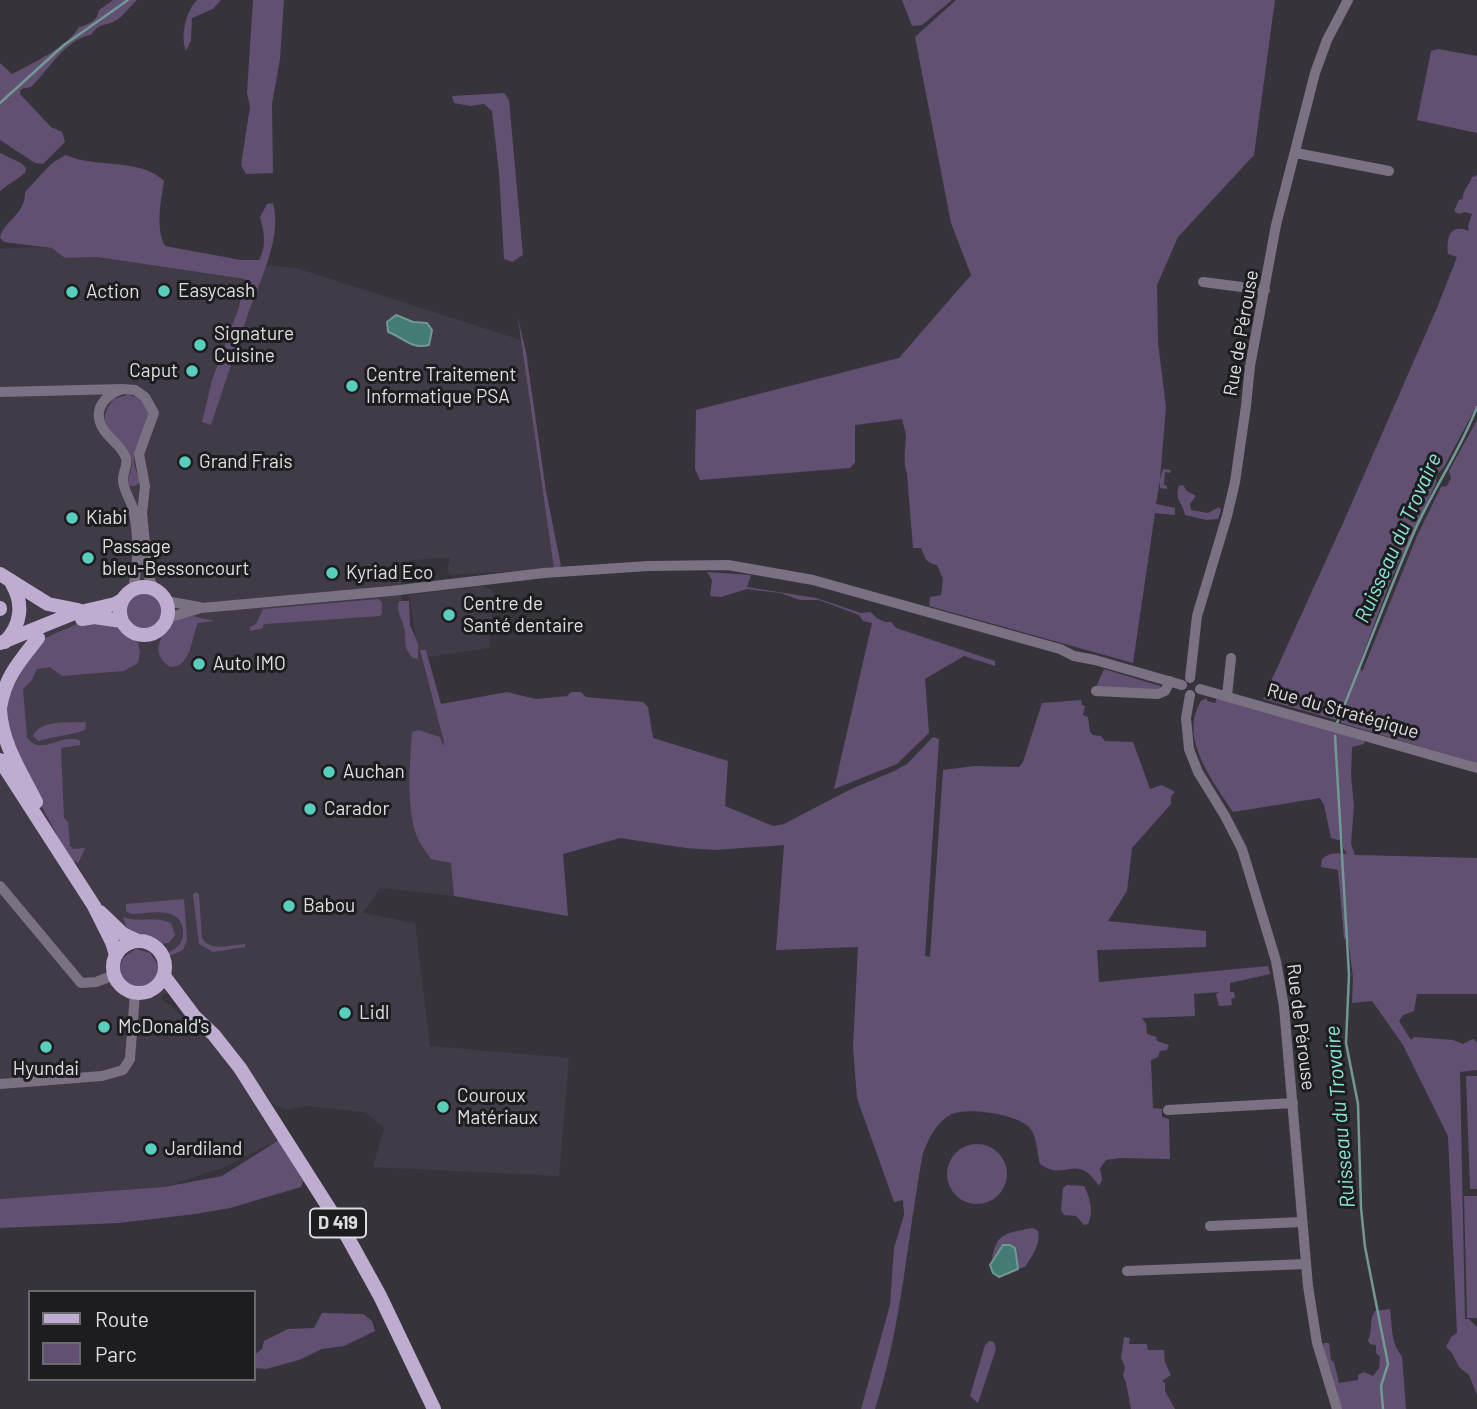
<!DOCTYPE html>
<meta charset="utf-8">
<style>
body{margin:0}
#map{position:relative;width:1477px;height:1409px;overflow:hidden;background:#37333b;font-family:Barlow,sans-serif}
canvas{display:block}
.legend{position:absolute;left:28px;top:1290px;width:228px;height:91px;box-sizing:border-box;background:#1d1c1f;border:2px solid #6b696d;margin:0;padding:9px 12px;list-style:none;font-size:21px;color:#e0dde2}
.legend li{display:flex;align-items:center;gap:14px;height:35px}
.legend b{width:35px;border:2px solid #6b696d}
</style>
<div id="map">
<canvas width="1477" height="1409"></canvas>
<ul class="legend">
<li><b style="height:9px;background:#beadd0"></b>Route</li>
<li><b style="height:19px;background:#615072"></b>Parc</li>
</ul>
</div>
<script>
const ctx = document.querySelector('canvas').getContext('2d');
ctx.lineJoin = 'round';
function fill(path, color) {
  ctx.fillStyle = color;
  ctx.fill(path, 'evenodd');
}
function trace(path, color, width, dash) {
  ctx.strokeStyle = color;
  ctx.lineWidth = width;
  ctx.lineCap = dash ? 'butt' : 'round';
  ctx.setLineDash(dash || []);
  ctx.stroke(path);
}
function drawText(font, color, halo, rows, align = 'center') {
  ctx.font = font + ' Barlow,sans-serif';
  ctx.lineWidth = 6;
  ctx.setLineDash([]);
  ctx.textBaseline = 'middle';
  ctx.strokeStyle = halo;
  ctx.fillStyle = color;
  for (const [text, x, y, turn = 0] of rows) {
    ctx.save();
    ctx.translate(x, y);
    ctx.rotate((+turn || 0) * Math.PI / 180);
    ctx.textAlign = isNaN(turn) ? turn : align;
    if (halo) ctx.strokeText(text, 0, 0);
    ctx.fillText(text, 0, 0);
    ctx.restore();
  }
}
const built = new Path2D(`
 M34 247 52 248 65 258 97 257 245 279 267 265 296 268 521 340 554 569 451 575 447 571 450 558 409 560 410 576 401 583 404 625 417 644 409 595 484 586 494 592 489 648 428 657 426 650 420 651 444 742 454 896 380 888 363 913 415 923 430 1046 569 1058 559 1176 373 1167 384 1128 365 1112 306 1106 287 1110 273 1104 229 1047 174 986 161 998 192 1024 228 1060 279 1140 222 1168 164 1187 0 1199V249Z`);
const green = new Path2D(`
 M113 0H137C130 6 123 17 115 21 103 27 100 22 91 35 65 39 49 70 31 87L21 89 20 94 51 127 62 132 65 142 43 164 35 163 0 140V63L12 74C32 64 69 46 79 27 90 24 97 21 99 10Z
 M197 0H221L213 9 192 18 191 40 186 51C180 35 186 11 197 0Z
 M253 0H284L280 59 272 104 273 173 246 174 241 165 250 107 247 93Z
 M902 0H952L922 25 912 26Z
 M956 0H1275L1254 155 1178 237 1157 285 1158 343 1166 407 1160 479 1163 469 1171 470 1170 473 1165 472 1164 485 1167 486V489L1160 488V480L1156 504 1175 508V515L1155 513 1133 663 929 606 930 597 941 595 943 579 937 565C924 562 926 558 921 548H913L907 474C903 462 905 450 906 437 906 432 903 425 902 419L855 425V462L850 468 700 480 695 469 696 410 899 358 971 275 951 223 915 37Z
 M1438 49 1477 56V133L1417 120 1431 51Z
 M504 93 509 100 523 255 512 262 504 259 499 172 492 111 484 104 470 106 454 103 452 96Z
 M0 153 21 163 26 168 25 173C17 180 8 184 0 191Z
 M66 155C96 169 140 157 164 181 161 201 155 227 165 246L241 260H259C267 246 264 232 260 217L267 204 273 203C283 238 258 284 247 317 235 353 223 389 211 425L202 422 212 380 239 307 245 279 97 257 65 258 52 248 4 242 0 238C4 220 25 216 25 192L52 163Z
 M1477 175V405L1444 467 1437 474 1436 483 1390 582 1359 665 1362 672 1417 536 1441 487 1447 486 1451 478 1449 471 1477 420V763L1341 723 1342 717 1338 716 1336 720 1263 699 1343 523 1437 308 1457 257 1448 254C1446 238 1450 223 1469 231L1468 226 1472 214 1464 212 1459 214 1454 211 1459 200 1463 199C1462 190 1470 185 1472 177Z
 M518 319 526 352 546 491 561 566 554 569Z
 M128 395C171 402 134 438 134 460 133 467 138 474 141 481L135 486H130L127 483C129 475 133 468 132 461 129 434 87 432 114 399Z
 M1183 485 1187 491 1196 496 1190 504 1191 510 1208 513 1219 507 1221 510 1218 519 1207 520 1185 515C1183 503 1174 500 1179 486Z
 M707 572 751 575 747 587 816 598 861 613 870 612 878 619 885 622H891L896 628 995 661V666L964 656 925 679 929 733 897 764 834 789 872 623 863 621 859 615 819 600H800L780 593 747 589 721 597 710 596 712 580Z
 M127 611a17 17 0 1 1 34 0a17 17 0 1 1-34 0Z
 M378 599 382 602V614L380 616 266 624 263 625V628L250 631V627L256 624 263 609Z
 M399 601H409L410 625 418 644V659L413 658C402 647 407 641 404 627 402 617 396 614 399 601Z
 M192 616 214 621 198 623C191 638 192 667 170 667 148 652 162 634 175 619Z
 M84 621 119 627 124 634 138 643 140 652 138 663 124 671 62 676 50 667 37 669 32 680 23 689 27 737C40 758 64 731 80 741V745L61 748 64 818 68 822 70 846 73 849 85 848 78 864 76 861 73 863 64 848 10 747 5 695 43 639Z
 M420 650H426L441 704 507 692 536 699 567 696 571 692H581L586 697 643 702 648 707 653 738 728 761 725 806 773 826 784 824 851 789 892 772 907 764 933 737 939 739 925 956 930 957 943 770 974 766 1019 767 1023 762 1042 703 1081 700 1082 705 1085 706 1083 715 1088 717 1090 732 1093 735 1101 736 1105 741 1133 742 1150 789 1162 785 1175 792 1171 796V804L1132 848 1127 891 1108 921 1206 931V947L1097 950 1099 982 1268 966 1270 974 1230 983V992H1234L1235 998 1231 999 1232 1005 1219 1006 1216 994 1219 992 1194 994 1195 1016 1142 1018 1146 1024 1147 1034 1156 1037 1157 1041 1169 1045 1167 1050 1160 1051 1158 1057 1151 1060 1153 1108 1162 1109V1117L1169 1119 1170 1159 1120 1158 1106 1160 1100 1168 1102 1180 1099 1186C1076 1151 1066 1183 1040 1164 1037 1154 1037 1136 1030 1128 1017 1114 968 1107 952 1114 936 1122 929 1138 923 1153 907 1238 902 1326 875 1409H861L890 1305 894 1248 904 1215 903 1200 894 1202 857 1098 853 1047 858 947 776 950 784 845 715 850 686 848 620 838 563 854 568 916 454 896 451 863 431 859C427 853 422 847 419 841 405 813 410 762 412 732L418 730 440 737 443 746 444 742Z
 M1104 669 1160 686 1161 688 1157 690 1096 687Z
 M1207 698V701L1215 703 1217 698 1365 740 1364 744 1352 747 1351 775 1354 806 1351 844 1355 855 1477 858V994H1417L1414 1011 1403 1015 1399 1021 1411 1040 1414 1037 1453 1040 1463 1044 1473 1039 1477 1042V1070L1460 1072 1465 1319H1469L1477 1327V1395L1469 1375 1459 1367 1452 1353 1446 1347 1451 1337 1457 1333 1448 1136 1403 1045 1372 1001 1352 1003 1353 977 1348 940 1344 938 1338 870 1321 867 1322 859C1330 852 1337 853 1347 854L1343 848V839L1338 840 1331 838 1324 805 1320 798 1233 812C1213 781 1178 738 1201 701Z
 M86 722 85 730C72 735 54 736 39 741L33 736C40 719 70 723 86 722Z
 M195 892 199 894 202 938C210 952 230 945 245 944V947L213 952 199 944 193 895Z
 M184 899 187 940 183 950 170 956 168 953C177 948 184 943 183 931 181 904 148 914 131 914L126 911V904Z
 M123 917C139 923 156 916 171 923L175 935 169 943 159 944 128 932Z
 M136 949 150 953 158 965C159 1002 106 989 124 957Z
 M1466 1076H1477V1189H1470Z
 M279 1140 303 1181 301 1187 230 1208 195 1214 119 1223 0 1228V1199L164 1187 222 1176Z
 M947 1174a30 30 0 1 1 60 0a30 30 0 1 1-60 0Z
 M1067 1185 1084 1186C1090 1197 1094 1212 1088 1224L1084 1225 1076 1216 1064 1215 1061 1210 1063 1188Z
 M1464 1196H1477V1318H1467Z
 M1033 1228 1038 1231C1041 1243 1032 1257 1025 1267L1018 1269 1016 1248 1010 1245H1003L992 1260C996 1230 1010 1233 1033 1228Z
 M1390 1309C1392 1324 1391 1345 1402 1356L1406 1409H1341L1323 1347 1324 1343H1329L1331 1360 1334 1362 1339 1383 1358 1380V1375L1364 1372 1373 1376 1379 1368 1380 1357 1376 1353V1345L1370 1344 1368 1341C1374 1327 1368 1322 1375 1311Z
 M322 1313 363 1314 372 1321 375 1331 344 1346 322 1349 299 1360 266 1369 254 1368V1355L262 1349 264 1341 288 1329 314 1328Z
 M1124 1337 1130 1338 1129 1344H1147L1148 1350H1164L1165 1362 1171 1375 1162 1381 1165 1383V1391L1175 1409H1131L1126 1383 1123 1376 1125 1367 1121 1358Z
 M989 1341 994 1342 996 1349 978 1403 970 1396 985 1345Z`);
const water = new Path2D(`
 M396 315 413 322 427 323 432 330 429 345C412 350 403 337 388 332L387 322Z
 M1003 1245H1010L1015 1248 1018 1269 999 1277 993 1273 990 1265Z`);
const stream = new Path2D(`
 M0 103 64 45 128 0
 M1337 723C1364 659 1387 594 1415 530 1434 488 1461 449 1477 407
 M1335 736 1349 975 1346 1043 1358 1104 1361 1208 1365 1247 1388 1364 1381 1386 1383 1409`);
const minor = new Path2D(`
 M1296 153 1389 171
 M1203 282 1265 290
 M120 390C108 394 97 405 99 418 102 437 121 442 126 458 128 465 123 472 123 479 122 488 131 500 133 509 139 535 138 564 133 589
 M0 392 122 389 135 390 145 397 154 413 139 454 145 486 142 513 148 574 153 588
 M166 601 199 607
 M167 618 201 608 391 591 544 573 648 566 728 565 813 580 1060 649 1074 656 1095 660 1182 685
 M1190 678 1197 616 1227 516 1235 482 1246 406 1250 366 1276 225 1315 73 1327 40 1348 0
 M1200 689 1477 768
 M1096 691 1158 694 1165 691 1170 681
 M1190 695 1186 718 1189 749 1198 772 1225 816 1242 849 1276 961 1284 1007 1308 1286 1317 1343 1337 1409
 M1227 696 1231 658
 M0 886 81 983 96 982 114 975
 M0 1084 102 1076 123 1070 130 1059 135 993
 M1168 1110 1293 1103
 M1210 1226 1302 1222
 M1127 1271 1306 1264`);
const major = new Path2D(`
 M0 574 48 604 78 610
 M120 611a24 24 0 1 1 48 0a24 24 0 1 1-48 0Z
 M0 608V609
 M82 619 94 617 122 621
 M5 642C21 625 24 604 12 584
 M0 643 72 614 115 604 122 600
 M0 708C5 677 19 662 38 638
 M0 710C2 744 21 772 36 802
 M0 760 94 906 112 942 116 955
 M100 912 123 934 138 941
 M113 967a26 26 0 1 1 52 0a26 26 0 1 1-52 0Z
 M164 976 194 1016 214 1035 240 1068 348 1238 380 1296 434 1409`);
const markers = [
 [164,291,7,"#5acebe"],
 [72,292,7,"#5acebe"],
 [200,345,7,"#5acebe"],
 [192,371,7,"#5acebe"],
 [352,386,7,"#5acebe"],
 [185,462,7,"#5acebe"],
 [72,518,7,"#5acebe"],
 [88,558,7,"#5acebe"],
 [332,573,7,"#5acebe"],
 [449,615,7,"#5acebe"],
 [199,664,7,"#5acebe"],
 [329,772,7,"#5acebe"],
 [310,809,7,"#5acebe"],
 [289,906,7,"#5acebe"],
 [345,1013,7,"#5acebe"],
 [104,1027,7,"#5acebe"],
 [46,1047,7,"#5acebe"],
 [443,1107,7,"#5acebe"],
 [151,1149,7,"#5acebe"]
];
const shields = [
 [338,1223,56]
];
const shieldNames = [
 ["D 419",338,1223]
];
const poiNames = [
 ["Easycash",178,291],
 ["Action",86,292],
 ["Signature",214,334],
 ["Cuisine",214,356],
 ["Caput",178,371,"right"],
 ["Centre Traitement",366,375],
 ["Informatique PSA",366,397],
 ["Grand Frais",199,462],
 ["Kiabi",86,518],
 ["Passage",102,547],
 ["bleu-Bessoncourt",102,569],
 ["Kyriad Eco",346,573],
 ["Centre de",463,604],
 ["Santé dentaire",463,626],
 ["Auto IMO",213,664],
 ["Auchan",343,772],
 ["Carador",324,809],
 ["Babou",303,906],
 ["Lidl",359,1013],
 ["McDonald's",118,1027],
 ["Hyundai",46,1069,"center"],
 ["Couroux",457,1096],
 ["Matériaux",457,1118],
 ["Jardiland",165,1149]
];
const streetNames = [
 ["Rue de Pérouse",1241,333,-80],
 ["Rue du Stratégique",1343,711,16],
 ["Rue de Pérouse",1301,1027,83]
];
const waterNames = [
 ["Ruisseau du Trovaire",1398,538,-66],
 ["Ruisseau du Trovaire",1340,1117,-95]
];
fill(built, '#413b48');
fill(green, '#615072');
fill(water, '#427c73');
trace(water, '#719994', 2);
trace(stream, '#719994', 2.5);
trace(minor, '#7a7183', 10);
trace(major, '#beadd0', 14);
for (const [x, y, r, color] of markers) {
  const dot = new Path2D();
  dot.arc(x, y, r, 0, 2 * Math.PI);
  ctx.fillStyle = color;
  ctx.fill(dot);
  trace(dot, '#1d1c1f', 2.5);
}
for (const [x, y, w] of shields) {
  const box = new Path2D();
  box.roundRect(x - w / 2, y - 14.5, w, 29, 5);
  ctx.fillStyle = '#1d1c1f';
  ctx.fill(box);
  trace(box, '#e0dde2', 2);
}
drawText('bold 18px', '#e0dde2', null, shieldNames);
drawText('19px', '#e0dde2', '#1d1c1f', poiNames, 'left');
drawText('19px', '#e0dde2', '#1d1c1f', streetNames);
drawText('italic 21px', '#88e7d8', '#1d1c1f', waterNames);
</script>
